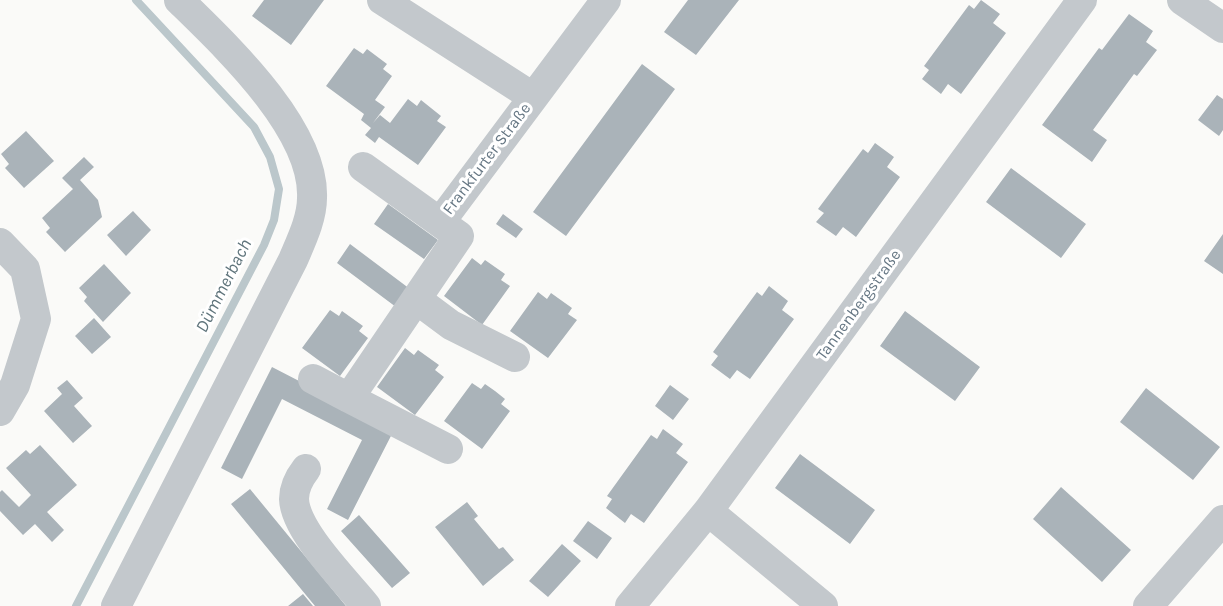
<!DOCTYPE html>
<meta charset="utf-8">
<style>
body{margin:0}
canvas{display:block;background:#fafaf8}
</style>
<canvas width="1223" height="606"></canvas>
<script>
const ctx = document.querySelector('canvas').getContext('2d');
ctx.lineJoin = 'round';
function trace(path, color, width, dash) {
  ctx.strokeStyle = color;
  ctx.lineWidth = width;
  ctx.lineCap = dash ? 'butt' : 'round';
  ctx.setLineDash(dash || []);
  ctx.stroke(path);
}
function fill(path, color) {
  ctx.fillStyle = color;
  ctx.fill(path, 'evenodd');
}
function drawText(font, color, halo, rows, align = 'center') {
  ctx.font = font + ' Karla,sans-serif';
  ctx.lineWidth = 6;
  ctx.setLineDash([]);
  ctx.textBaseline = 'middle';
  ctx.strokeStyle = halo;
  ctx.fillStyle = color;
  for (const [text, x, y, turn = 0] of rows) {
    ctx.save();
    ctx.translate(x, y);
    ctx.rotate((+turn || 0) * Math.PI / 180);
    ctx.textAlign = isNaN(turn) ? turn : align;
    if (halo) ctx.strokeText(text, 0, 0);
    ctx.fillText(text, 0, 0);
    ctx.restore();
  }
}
const stream = new Path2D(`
 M76 606 264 245 274 220 279 189 270 157 254 127 136 0`);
const building = new Path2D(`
 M264 0H324L291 45 252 16Z
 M688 0H739L696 55 664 32Z
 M981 0 1000 14 993 23 1006 33 961 94 948 84 941 94 922 79 929 70 924 66 969 5 974 9Z
 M1129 14 1153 31 1146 42 1157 50 1137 76 1134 74 1093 130 1107 140 1092 162 1042 125 1099 48 1102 50Z
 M354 48 363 54 367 49 387 64 383 69 392 76 375 100 385 107 373 123 380 115 390 123 408 99 417 106 421 100 441 116 437 121 446 127 418 165 379 137 375 143 365 135 371 128 361 120 364 114 326 86Z
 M642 64 675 89 566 236 533 212Z
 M1217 95 1223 99V130L1219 136 1198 120Z
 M26 131 54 161 24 188 5 168 9 164 1 154Z
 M875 143 894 157 887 167 900 177 856 237 843 227 836 236 816 222 824 213 818 209 863 149 868 153Z
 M84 157 94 167 80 180 98 200 102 217 65 252 46 232 50 228 42 218 73 189 62 178Z
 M1011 168 1086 224 1061 258 986 202Z
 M388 204 438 240 424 259 374 224Z
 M133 211 151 230 126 256 107 235Z
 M503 214 523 229 516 238 496 224Z
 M1223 234V274L1204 261Z
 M350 244 410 289 396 307 337 263Z
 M472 258 481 265 485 260 505 274 501 280 510 286 482 325 444 296Z
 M104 264 131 293 103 322 84 301 87 297 79 288Z
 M769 286 788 301 782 310 794 319 750 379 737 370 730 379 711 365 718 356 713 352 757 292 762 296Z
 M538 292 547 299 551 293 572 308 568 314 577 320 548 358 510 331Z
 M330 310 339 316 342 311 363 326 359 331 368 338 340 376 302 348Z
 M905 311 980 367 955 401 880 346Z
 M94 318 111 337 92 354 75 336Z
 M405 348 414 355 418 350 439 365 435 370 444 377 415 415 377 387Z
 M272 367 394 430 348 520 327 509 362 440 282 399 242 479 221 468Z
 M67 380 83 398 74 406 92 426 73 443 44 411 62 394 57 388Z
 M472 383 481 389 485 384 495 391 505 399 501 404 510 411 482 449 444 421Z
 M670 385 689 399 673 420 655 406Z
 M1146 388 1220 447 1193 480 1120 422Z
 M663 429 683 444 676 453 688 462 644 523 631 514 625 523 606 508 612 499 607 496 651 435 657 439Z
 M40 445 77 485 47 512 64 530 52 542 35 524 23 535 0 511V492L2 490 19 507 31 495 6 468 26 450 30 454Z
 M800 454 875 510 850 544 775 488Z
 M1061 487 1131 550 1102 582 1033 519Z
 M250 489 346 606H315L231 504Z
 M467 502 478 516 474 519 499 549 503 547 514 560 483 586 435 527Z
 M359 515 410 573 392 588 341 531Z
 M588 521 612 538 597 559 573 541Z
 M562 544 581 561 548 597 529 581Z
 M303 594 313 606H288Z`);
const minor = new Path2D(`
 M382 0 533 97
 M1182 0 1223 28
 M363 167 459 236 349 398 448 449
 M441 221 606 0
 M0 243 25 269 36 319 15 385 0 411
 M416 299 451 325 515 357
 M313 379 349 398
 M306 469C299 478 294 487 294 499 295 531 346 581 366 606
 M708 511 823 606
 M116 606 293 260C301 241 312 219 312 198 315 129 226 46 179 0
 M630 606 708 511 1082 0
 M1148 606 1223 520`);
const streetNames = [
 ["Frankfurter Straße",487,159,-53],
 ["Tannenbergstraße",859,305,-54]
];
const waterNames = [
 ["Dümmerbach",224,286,-63]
];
trace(stream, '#bbc7cb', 8);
fill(building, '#aab3b9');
trace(minor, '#c3c8cc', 30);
drawText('16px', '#657683', '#fff', streetNames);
drawText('italic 18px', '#60757c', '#fff', waterNames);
</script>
